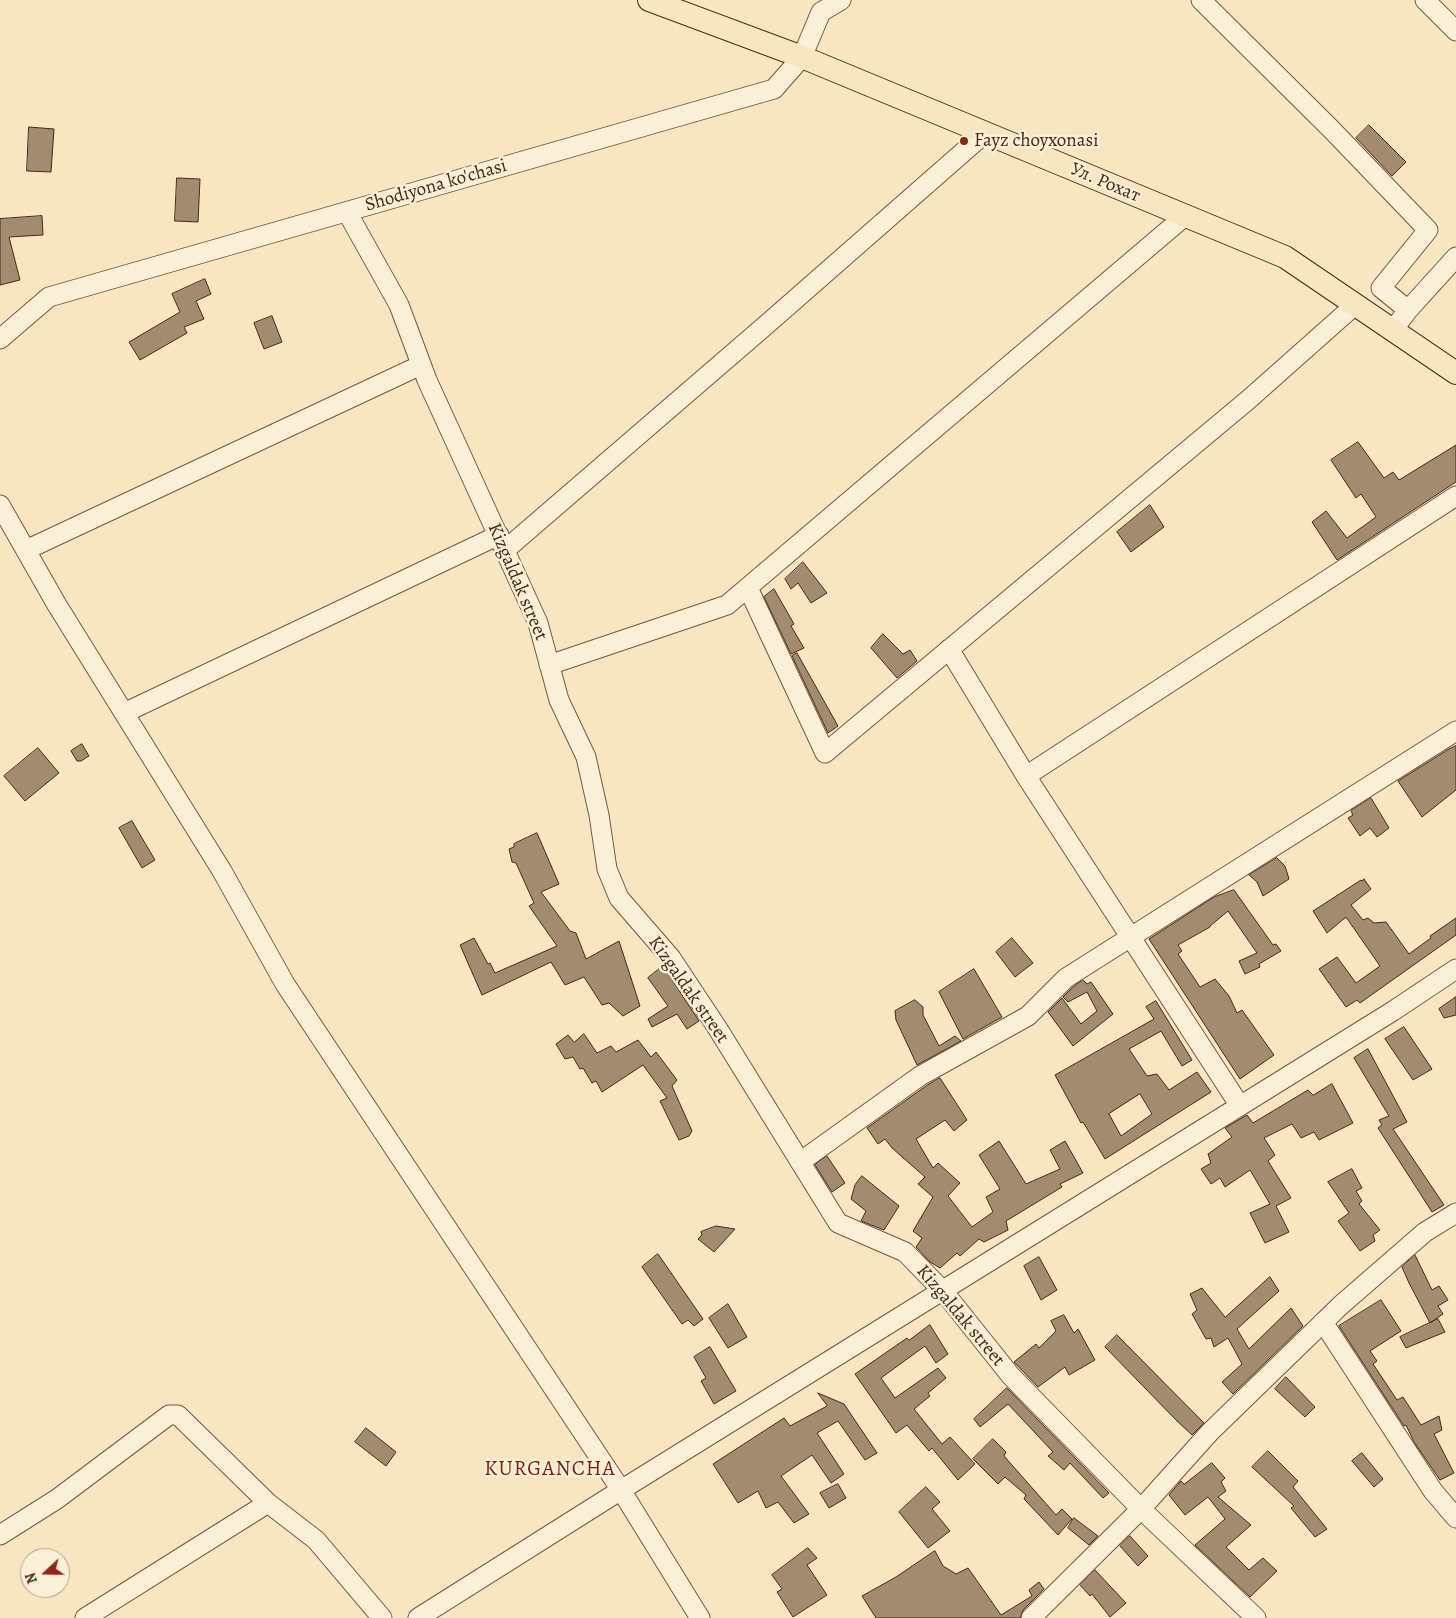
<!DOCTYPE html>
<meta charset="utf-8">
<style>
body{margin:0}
#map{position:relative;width:1456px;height:1618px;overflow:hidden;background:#f8e6c1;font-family:Alegreya,serif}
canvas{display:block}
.north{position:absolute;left:20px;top:1548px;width:50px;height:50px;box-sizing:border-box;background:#faefd7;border:1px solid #b2a08a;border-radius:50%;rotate:249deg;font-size:14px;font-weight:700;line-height:20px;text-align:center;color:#472916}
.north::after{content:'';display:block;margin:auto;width:18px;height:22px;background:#8f2418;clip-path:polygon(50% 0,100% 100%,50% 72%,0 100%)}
</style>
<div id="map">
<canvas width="1456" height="1618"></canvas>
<div class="north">N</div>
</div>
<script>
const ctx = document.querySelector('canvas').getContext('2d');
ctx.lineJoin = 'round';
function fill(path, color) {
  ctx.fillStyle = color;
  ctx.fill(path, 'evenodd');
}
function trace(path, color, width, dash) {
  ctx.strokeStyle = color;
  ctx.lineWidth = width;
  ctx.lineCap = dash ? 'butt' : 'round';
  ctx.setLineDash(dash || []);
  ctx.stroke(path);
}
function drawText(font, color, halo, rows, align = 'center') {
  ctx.font = font + ' Alegreya,serif';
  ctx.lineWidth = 5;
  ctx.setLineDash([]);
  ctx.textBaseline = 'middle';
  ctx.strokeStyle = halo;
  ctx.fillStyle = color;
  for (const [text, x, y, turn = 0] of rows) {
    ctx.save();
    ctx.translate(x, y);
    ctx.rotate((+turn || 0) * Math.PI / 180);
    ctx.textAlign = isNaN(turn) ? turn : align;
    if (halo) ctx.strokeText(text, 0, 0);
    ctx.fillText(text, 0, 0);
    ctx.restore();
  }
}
const building = new Path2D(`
 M1369 125 1406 162 1392 176 1356 138Z
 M29 127 54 129 51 172 27 171Z
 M177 178 200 179 198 222 175 221Z
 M42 216 43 235 9 237 20 280 0 285V219Z
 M205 279 211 294 196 301 204 319 184 327 187 333 140 360 129 342 180 312 172 294Z
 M272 316 282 342 264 349 254 323Z
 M1358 442 1384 478 1393 472 1399 480 1456 445V482L1337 560 1312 522 1326 511 1347 538 1376 517 1361 494 1356 498 1331 460Z
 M1150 505 1164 527 1131 552 1117 532Z
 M803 562 827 593 811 603 798 583 791 589 785 579Z
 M774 589 794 624 791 626 804 648 791 654 764 597Z
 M883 634 903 654 910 650 917 661 897 678 871 648Z
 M797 653 838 726 828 733 792 656Z
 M82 744 89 756 81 761H77L71 751Z
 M1456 746V790L1422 817 1398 781 1449 749Z
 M38 748 59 773 25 801 4 776Z
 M1371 798 1389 828 1377 837 1370 828 1360 836 1348 818 1353 815 1351 811Z
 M132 821 155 860 142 868 119 828Z
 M537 833 559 884 541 892 570 931 576 933 586 959 619 941 640 1006 623 1016 609 1003 602 1005 584 977 565 985 551 962 482 995 460 945 474 938 488 964 490 963 495 973 557 946 529 906 534 903 516 863 512 862 509 849 514 847V844Z
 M1277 858 1285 866 1289 879 1263 896 1257 882 1249 875Z
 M1364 879 1371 889 1351 905 1363 920 1368 918 1374 923 1386 922 1409 954 1431 938 1430 936 1456 918V935L1360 1003 1357 1000 1346 1007 1319 969 1337 957 1356 983 1380 966 1346 917 1327 933 1313 911 1361 880 1362 881Z
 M1234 890 1273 945 1276 944 1281 951 1259 964 1260 967 1245 974 1239 961 1257 953 1228 911 1210 926V927L1178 945 1182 951 1178 954 1200 987 1215 979 1229 996 1237 1013 1242 1010 1274 1055 1240 1079 1149 939 1214 897Z
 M1012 938 1033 963 1015 977 996 952Z
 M663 966 699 1021 687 1029 677 1014 652 1027 648 1019 668 1006 648 978Z
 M974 969 1002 1017 963 1039 939 992Z
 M1083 980 1087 984 1091 982 1113 1014 1073 1046 1048 1012 1062 998 1081 1024 1097 1011 1087 992 1068 1002 1063 997 1073 987Z
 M1456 997V1015L1444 1018 1439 1009Z
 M915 1000 923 1007V1015L939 1046 955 1036 961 1041 917 1065 896 1020 895 1011Z
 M1156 1001 1192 1060 1182 1066 1161 1031 1129 1049 1147 1076 1157 1074 1169 1090 1197 1072 1211 1092 1105 1159 1083 1122 1081 1123 1055 1075 1154 1019 1146 1007ZM1140 1094 1152 1114 1121 1136 1109 1114Z
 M1404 1027 1432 1069 1413 1080 1385 1039Z
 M584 1034 597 1053 611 1046 616 1052 638 1040 651 1057 656 1052 677 1080 672 1086 692 1131 689 1136 679 1140 660 1101 667 1098 643 1065 602 1092 596 1081 592 1083 583 1068 580 1069 573 1057 565 1059 556 1044 568 1035 574 1042Z
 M1368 1049 1407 1122 1393 1129 1444 1205 1432 1212 1378 1128 1382 1125 1379 1120 1389 1116 1354 1058Z
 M940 1078 967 1120 954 1131 945 1120 916 1139 933 1168 938 1163 960 1183 948 1196 972 1227 993 1212 986 1197 1000 1189 979 1155 999 1141 1026 1184 1060 1169 1050 1150 1065 1141 1083 1173 1060 1184 1062 1187 1006 1221 1008 1230 984 1242 979 1239 960 1256 957 1253 940 1268 930 1262 916 1247 922 1238 913 1231 933 1197 918 1184 925 1177 892 1148 885 1139 878 1144 867 1128 926 1086Z
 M1332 1084 1353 1123 1319 1140 1314 1132 1301 1138 1292 1124 1264 1138 1275 1155 1268 1161 1291 1198 1276 1206 1289 1232 1265 1243 1250 1213 1270 1204 1250 1170 1225 1187 1220 1178 1211 1184 1201 1169 1211 1163 1208 1154 1232 1137 1225 1128 1247 1115 1253 1123 1308 1090 1313 1095Z
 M827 1156 845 1183 832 1192 815 1165Z
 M1352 1169 1362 1188 1356 1191 1362 1201 1359 1204 1380 1230 1373 1235 1375 1241 1360 1251 1338 1221 1349 1213 1328 1182Z
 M862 1176 899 1206 884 1230 861 1221 866 1211 851 1199 855 1185Z
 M716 1226 735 1229 714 1252 698 1239 702 1235 701 1232Z
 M658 1254 703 1319 694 1326 688 1320 682 1324 642 1267Z
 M1415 1255 1432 1290 1439 1286 1448 1300 1438 1306 1443 1314 1430 1323 1409 1283 1402 1267Z
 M1039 1257 1057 1290 1041 1300 1024 1266Z
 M1270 1277 1279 1291 1237 1329 1249 1349 1291 1308 1303 1326 1233 1394 1222 1382 1242 1364 1228 1338 1214 1347 1211 1338 1206 1339 1192 1314 1197 1310 1190 1294 1202 1288 1225 1317Z
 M1381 1300 1401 1331 1370 1351 1377 1361 1373 1364 1397 1400 1403 1397 1421 1425 1439 1416 1442 1430 1434 1434 1454 1473 1440 1480 1414 1442 1406 1425 1404 1426 1339 1326Z
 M728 1304 747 1337 728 1348 709 1318Z
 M1064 1315 1074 1333 1078 1329 1095 1360 1069 1375 1065 1367 1038 1387 1014 1362 1036 1344 1039 1348 1056 1331 1051 1321Z
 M1438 1319 1445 1332 1406 1348 1400 1337Z
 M930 1325 948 1354 936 1363 925 1346 881 1378 895 1398 938 1368 946 1378 928 1393 930 1396 914 1409 942 1444 950 1437 975 1464 958 1480 932 1448 929 1451 907 1425 896 1433 855 1374 907 1338 909 1340Z
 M1117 1335 1204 1423 1192 1435 1176 1420 1105 1347Z
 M710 1347 736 1391 714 1404 701 1381 706 1378 694 1357Z
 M1286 1377 1315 1407 1305 1417 1275 1389Z
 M1007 1388 1109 1493 1103 1498 1070 1463 1064 1470 1048 1456 1053 1452 1008 1404 980 1427 974 1419Z
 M818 1393 844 1404 877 1453 865 1460 838 1421 817 1433 844 1474 831 1483 812 1455 781 1476 809 1514 794 1523 778 1502 766 1508 758 1491 738 1503 713 1464 784 1418 790 1426 827 1406Z
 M366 1428 396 1452 386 1466 355 1442Z
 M993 1439 1006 1452 1004 1456 1056 1515 1062 1509 1072 1519 1058 1535 1024 1499 1026 1495 1005 1477 998 1484 973 1459Z
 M1268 1451 1298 1481 1293 1487 1327 1529 1315 1537 1291 1508 1294 1506 1252 1467Z
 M1362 1453 1383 1479 1374 1487 1352 1461Z
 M1212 1463 1225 1478 1221 1482 1226 1491 1218 1497 1251 1525 1226 1547 1249 1570 1263 1558 1277 1571 1250 1597 1195 1545 1225 1519 1208 1497 1185 1515 1169 1495 1181 1481 1184 1484Z
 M838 1484 846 1498 829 1508 820 1493Z
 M926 1487 940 1502 932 1509 950 1531 928 1548 899 1512Z
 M1074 1518 1098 1536 1089 1545 1068 1528Z
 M1130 1536 1148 1556 1138 1566 1120 1546Z
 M808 1548 817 1558 807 1565 827 1595 793 1617 777 1592 782 1589 772 1575Z
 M935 1551 943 1566 956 1574 968 1568 1001 1615 1032 1596 1029 1590 1039 1582 1044 1589 1023 1610 1020 1618H876L862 1596 896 1577Z
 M1095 1570 1126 1603 1110 1617 1092 1594 1090 1596 1080 1585Z`);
const minor = new Path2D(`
 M1201 0 1332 130 1428 230 1381 288 1408 310
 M1425 0 1456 31
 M347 212 399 305 427 380 538 623 559 700 586 757 599 815 607 869 619 898 671 958 718 1029 838 1223 905 1252 943 1291 1011 1376 1141 1509 1256 1618
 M1393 330 1408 310 1456 257
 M0 339 49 297 774 89 802 57 821 12 841 0
 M0 505 57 605 222 871 285 984 621 1490 700 1618
 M26 550 421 365
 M505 550 766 325 985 133
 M748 588 825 753 1248 400 1355 305
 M949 649 1026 776 1240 1106
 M549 665 727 605 1185 216
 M124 713 499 535
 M1026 776 1456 496
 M800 1162 920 1076 1028 1016 1066 978 1456 731
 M1323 1322 1433 1491 1456 1518
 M0 1535 57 1499 169 1415H178L268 1503 316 1540 382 1618
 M85 1618 268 1503
 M418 1618 621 1490 1393 1011 1456 969
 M1031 1618 1141 1509 1210 1432 1341 1305 1425 1232 1456 1213`);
const major = new Path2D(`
 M649 0 802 57 1285 257 1456 373`);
const markers = [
 [964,141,5,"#8f2418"]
];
const poiNames = [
 ["Fayz choyxonasi",974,141]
];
const streetNames = [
 ["Ул. Рохат",1105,183,23],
 ["Shodiyona ko'chasi",436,186,-16],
 ["Kizgaldak street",517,582,67],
 ["Kizgaldak street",688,990,55],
 ["Kizgaldak street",960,1316,50]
];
const quarterNames = [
 ["KURGANCHA",550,1470]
];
fill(building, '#a38b6f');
trace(building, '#472916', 1);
trace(minor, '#735841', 21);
trace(major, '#472916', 24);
trace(minor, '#faefd7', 19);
trace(major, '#f8e6c1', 22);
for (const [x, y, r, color] of markers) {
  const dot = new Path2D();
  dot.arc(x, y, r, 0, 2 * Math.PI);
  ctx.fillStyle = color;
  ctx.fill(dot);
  trace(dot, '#faefd7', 2);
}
drawText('19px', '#472916', '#faefd7', poiNames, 'left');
drawText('19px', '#472916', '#faefd7', streetNames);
ctx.letterSpacing = '1px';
drawText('21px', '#7a1f14', '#faefd7', quarterNames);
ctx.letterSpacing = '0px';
</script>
